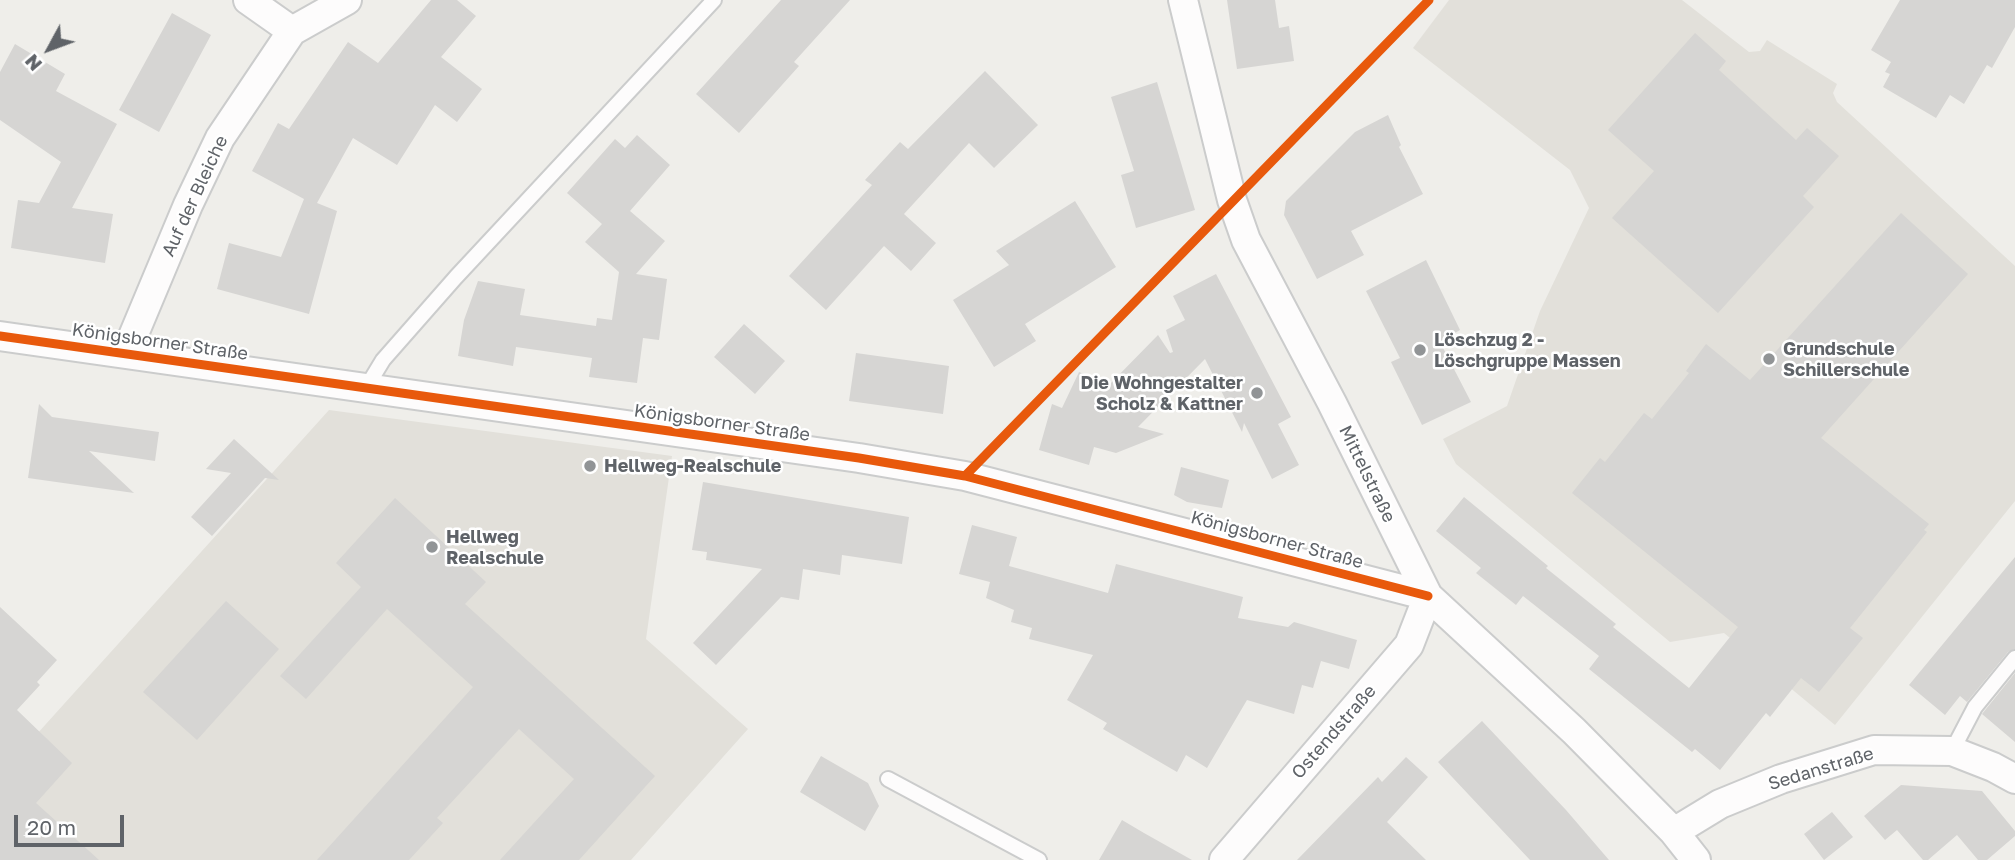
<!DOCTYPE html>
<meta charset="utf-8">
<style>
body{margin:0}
#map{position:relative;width:2015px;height:860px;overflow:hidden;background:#efeeea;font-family:"Golos Text",sans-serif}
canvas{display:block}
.north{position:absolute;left:14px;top:14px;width:70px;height:70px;-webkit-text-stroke:5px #fff;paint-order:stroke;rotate:229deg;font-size:19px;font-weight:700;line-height:28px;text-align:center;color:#5f6368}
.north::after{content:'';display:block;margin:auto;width:24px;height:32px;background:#5f6368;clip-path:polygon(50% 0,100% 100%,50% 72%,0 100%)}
.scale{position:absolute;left:14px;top:815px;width:110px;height:32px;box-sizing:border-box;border:4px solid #5f6368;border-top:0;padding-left:9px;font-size:21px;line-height:24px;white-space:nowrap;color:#5f6368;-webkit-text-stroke:5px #fff;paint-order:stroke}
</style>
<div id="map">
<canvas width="2015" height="860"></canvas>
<div class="north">N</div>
<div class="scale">20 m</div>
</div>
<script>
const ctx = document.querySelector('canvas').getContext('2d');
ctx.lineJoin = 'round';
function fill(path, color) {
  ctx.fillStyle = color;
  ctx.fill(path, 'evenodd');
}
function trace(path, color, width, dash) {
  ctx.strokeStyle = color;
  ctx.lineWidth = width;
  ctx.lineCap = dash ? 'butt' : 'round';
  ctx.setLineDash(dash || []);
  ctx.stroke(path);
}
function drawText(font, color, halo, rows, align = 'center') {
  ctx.font = font + ' "Golos Text",sans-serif';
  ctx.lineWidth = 5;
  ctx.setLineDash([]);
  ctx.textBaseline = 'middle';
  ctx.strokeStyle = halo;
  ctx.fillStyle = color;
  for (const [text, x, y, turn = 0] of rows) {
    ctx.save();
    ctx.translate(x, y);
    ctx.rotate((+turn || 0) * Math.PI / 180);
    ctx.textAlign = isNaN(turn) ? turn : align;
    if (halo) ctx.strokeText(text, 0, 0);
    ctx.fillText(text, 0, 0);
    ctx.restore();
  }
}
const education = new Path2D(`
 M1449 0H1682L1749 52 1760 51 1767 40 1837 84 1833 93 1837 102 2015 266V501L1835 725 1724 633 1670 642 1456 464 1443 439 1507 406 1540 311 1589 208 1570 170 1413 48Z
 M329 410 672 456 646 639 748 729 631 860H0V775Z`);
const building = new Path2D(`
 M431 0H457L476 16 441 57 482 89 457 122 435 105 397 165 353 138 317 203 337 211 309 314 217 289 229 243 281 257 304 199 252 171 278 123 289 129 348 42 378 63Z
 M781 0H850L794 62 799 66 739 133 696 94Z
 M1227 0H1275L1279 28 1289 26 1294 61 1237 69Z
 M1900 0H2015V27L1992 68 1987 65 1964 104 1950 95 1936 118 1883 87 1890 74 1885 72 1891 62 1871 50Z
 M172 13 211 35 159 132 119 110Z
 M1695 33 1726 61 1719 70 1796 140 1807 128 1839 156 1803 196 1814 207 1718 313 1612 218 1654 171 1608 130Z
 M15 44 65 74 56 91 117 124 72 208 113 214 105 263 11 248 18 200 39 203 61 162 0 120V72Z
 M985 71 1038 125 994 168 969 143 904 214 936 243 911 271 884 246 826 310 789 276 872 185 865 180 900 142 908 149Z
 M1157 82 1195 210 1136 228 1121 175 1134 171 1111 97Z
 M1388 115 1401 145 1399 147 1423 194 1351 231 1364 255 1317 279 1284 215 1286 201 1355 132Z
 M637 135 670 165 630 211 665 241 636 274 667 279 659 340 643 338 637 383 589 377 592 358 516 347 513 366 458 356 464 320 478 281 525 289 520 315 596 326 597 318 612 320 619 272 585 242 602 224 567 193 615 139 625 148Z
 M1075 201 1116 267 1025 324 1036 341 994 367 953 300 1009 265 996 251Z
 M1901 213 1968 274 1821 438 1929 524 1924 530 1927 532 1850 628 1863 638 1819 692 1801 678 1770 717 1766 713 1720 770 1695 749 1692 752 1589 669 1599 656 1523 596 1516 605 1476 573 1481 568 1436 531 1464 497 1548 566 1546 568 1616 624 1613 627 1689 688 1738 627 1572 493 1600 458 1605 462 1644 413 1652 419 1689 373 1686 371 1706 344 1750 380Z
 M1426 260 1460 330 1440 342 1471 402 1422 425 1391 362 1400 358 1366 291Z
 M1216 274 1291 417 1278 424 1299 465 1272 479 1244 423 1242 432 1205 359 1138 427 1164 434 1116 453 1094 447 1089 465 1039 450 1052 404 1062 408 1079 372 1110 384 1158 335 1170 353 1173 352 1166 330 1185 320 1173 296Z
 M744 324 785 361 755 394 714 357Z
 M856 353 949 366 943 414 849 401Z
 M39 404 52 417 159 432 155 461 89 451 134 493 28 478Z
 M234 439 279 480 265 478 212 536 191 517 231 473 206 469Z
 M1181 467 1229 480 1222 508 1187 502 1174 495Z
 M703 482 909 517 902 564 842 555 840 575 803 569 799 600 781 597 716 665 693 643 762 569 706 560 707 552 692 550Z
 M395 498 486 582 465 604 655 776 579 860H500L574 779 519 729 437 818 443 823 409 860H317L473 687 387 609 306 699 280 676 361 587 336 563Z
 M972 525 1017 537 1009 566 1108 593 1116 564 1243 597 1238 618 1288 627 1294 622 1357 640 1349 669 1321 661 1313 688 1302 685 1294 714 1247 700 1207 768 1186 755 1177 772 1103 729 1107 723 1067 700 1093 655 1029 639 1032 628 1011 622 1014 610 986 598 990 582 959 574Z
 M2015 557V649L2008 652 1967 702 1960 696 1945 715 1909 685Z
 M226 601 279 649 197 740 143 692Z
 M0 607 57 660 37 682 40 685 17 710 72 763 36 803 99 860H0Z
 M2015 673V742L1982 714Z
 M1482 721 1566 810 1609 860H1530L1438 762Z
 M821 756 868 783 879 806 865 831 800 792Z
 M1406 757 1428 777 1387 822 1426 860H1297L1378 777 1382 782Z
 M1901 785 1982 791 2015 831V836L1987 860H1978L1957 835 1928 860H1923L1897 830 1885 840 1864 816Z
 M1832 812 1853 837 1824 860 1804 834Z
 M1122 820 1144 833 1192 860H1099Z`);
const lane = new Path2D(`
 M366 388 383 360 456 277 714 0
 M1952 751 1975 707 2015 658
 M888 779 1039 860`);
const street = new Path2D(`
 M248 0 292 31
 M1183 0 1232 200 1246 240 1332 403 1428 596 1574 731 1674 832 1696 860
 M0 336 859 458 965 476 1428 596
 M126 353 188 205 220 138 292 31 347 0
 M1674 832 1720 804 1781 779 1874 750 1952 751 1993 767 2015 779
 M1224 860 1409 645 1428 596`);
const cycleway = new Path2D(`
 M0 336 859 458 965 476 1428 596
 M965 476 1429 0`);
const markers = [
 [1420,350,7,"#919496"],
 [1769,359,7,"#919496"],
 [1257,393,7,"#919496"],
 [590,466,7,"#919496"],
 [432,547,7,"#919496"]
];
const streetNames = [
 ["Auf der Bleiche",195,196,-65],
 ["Königsborner Straße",160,342,8],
 ["Königsborner Straße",722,423,8],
 ["Mittelstraße",1367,474,64],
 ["Königsborner Straße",1277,540,15],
 ["Ostendstraße",1334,732,-49],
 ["Sedanstraße",1821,769,-17]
];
const poiNames = [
 ["Löschzug 2 -",1434,340],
 ["Löschgruppe Massen",1434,361],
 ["Grundschule",1783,349],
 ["Schillerschule",1783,370],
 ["Die Wohngestalter",1243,383,"right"],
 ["Scholz & Kattner",1243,404,"right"],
 ["Hellweg-Realschule",604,466],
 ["Hellweg",446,537],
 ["Realschule",446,558]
];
fill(education, '#e2e0da');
fill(building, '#d6d5d3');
trace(lane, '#cbcccc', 18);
trace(street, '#cbcccc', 32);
trace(lane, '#fdfcfc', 14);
trace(street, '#fdfcfc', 28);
trace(cycleway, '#e8590c', 9);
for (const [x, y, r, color] of markers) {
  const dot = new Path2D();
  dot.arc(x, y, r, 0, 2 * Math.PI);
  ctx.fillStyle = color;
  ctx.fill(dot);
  trace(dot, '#fff', 2.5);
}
drawText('18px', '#5f6368', '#fff', streetNames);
drawText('bold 18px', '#5f6368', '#fff', poiNames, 'left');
</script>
